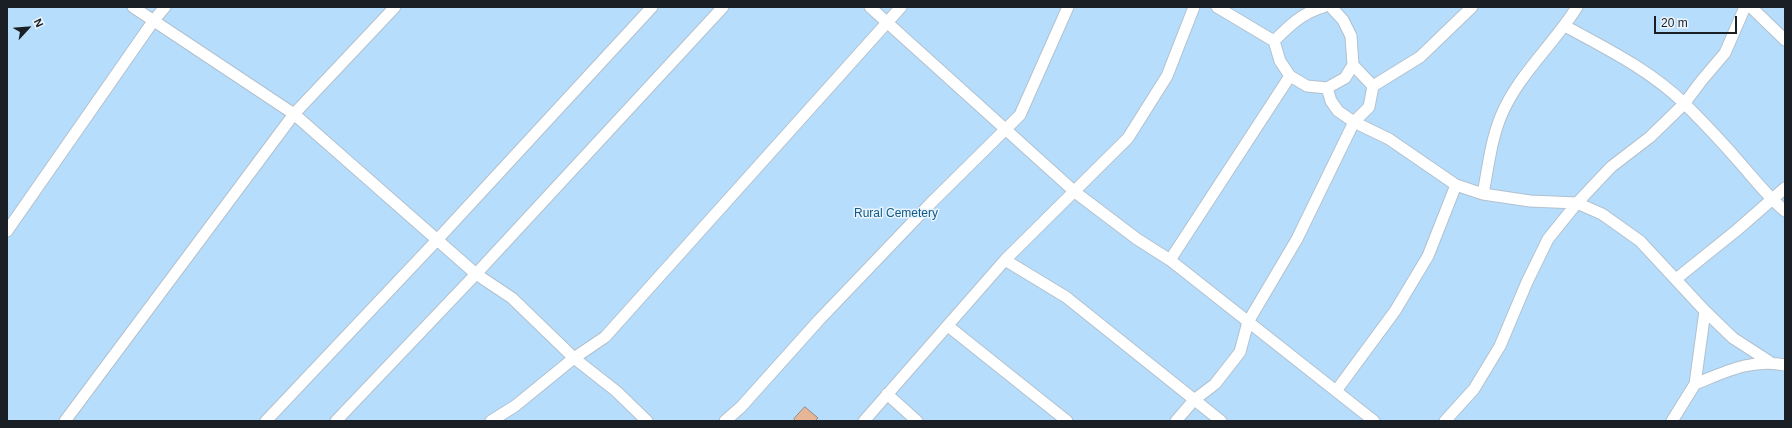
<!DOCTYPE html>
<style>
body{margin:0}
#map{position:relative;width:1792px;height:428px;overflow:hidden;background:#eaf4fd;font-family:Helvetica,sans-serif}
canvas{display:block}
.frame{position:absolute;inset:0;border:8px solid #191f24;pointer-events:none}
.north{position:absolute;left:8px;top:8px;width:40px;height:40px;-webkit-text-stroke:3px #eaf4fd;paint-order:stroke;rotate:64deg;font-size:11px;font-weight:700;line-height:16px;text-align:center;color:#191f24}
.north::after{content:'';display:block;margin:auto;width:14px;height:18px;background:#191f24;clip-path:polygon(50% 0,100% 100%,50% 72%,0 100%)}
.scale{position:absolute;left:1654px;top:16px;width:83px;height:18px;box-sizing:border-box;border:2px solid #191f24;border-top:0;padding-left:5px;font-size:12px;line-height:14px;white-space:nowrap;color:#191f24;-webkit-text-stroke:3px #eaf4fd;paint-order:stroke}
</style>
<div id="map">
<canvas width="1792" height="428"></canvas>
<div class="frame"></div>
<div class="north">N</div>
<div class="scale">20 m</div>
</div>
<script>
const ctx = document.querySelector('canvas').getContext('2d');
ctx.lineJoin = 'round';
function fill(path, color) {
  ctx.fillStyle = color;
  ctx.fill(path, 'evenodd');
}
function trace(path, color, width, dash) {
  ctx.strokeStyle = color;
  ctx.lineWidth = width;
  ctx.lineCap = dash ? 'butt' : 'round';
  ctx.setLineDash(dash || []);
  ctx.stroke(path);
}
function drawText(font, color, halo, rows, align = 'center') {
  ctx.font = font + ' Helvetica,sans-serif';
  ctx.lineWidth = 3;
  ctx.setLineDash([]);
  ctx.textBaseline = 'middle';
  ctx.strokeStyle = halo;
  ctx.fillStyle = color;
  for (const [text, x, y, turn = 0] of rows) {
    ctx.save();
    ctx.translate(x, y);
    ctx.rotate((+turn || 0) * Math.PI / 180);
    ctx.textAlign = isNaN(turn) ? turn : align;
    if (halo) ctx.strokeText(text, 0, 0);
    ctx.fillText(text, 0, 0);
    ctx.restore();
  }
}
const green = new Path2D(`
 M7 7H1785V421H7Z`);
const building = new Path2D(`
 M805 407 818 418 815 421H796L794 419Z`);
const service = new Path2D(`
 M133 7 294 114 476 274 512 298 574 358 616 391 647 421
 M870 7 1075 192 1137 239 1170 260 1374 421
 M1217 7 1274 41C1289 26 1302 13 1323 7
 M1331 7 1343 20 1351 36 1353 65 1345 78 1327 88 1331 101 1338 111 1354 122 1389 139 1456 185 1483 194C1488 168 1491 140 1501 116 1518 75 1554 44 1577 7
 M1751 7 1785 40
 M1565 26C1607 49 1650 70 1685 104 1704 123 1723 143 1741 164 1755 180 1768 197 1785 211
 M1274 41 1280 61 1290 76
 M1373 86 1420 57 1472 7
 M1483 194 1530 201 1577 203 1602 214 1640 241 1705 311 1733 338 1770 362
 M7 231 154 20 165 7
 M1005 260 1066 297 1221 421
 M1170 260 1290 76 1307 86 1327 88
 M1676 279 1737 230 1785 188
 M948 326 1067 421
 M1695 384C1725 372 1752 358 1785 365
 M1336 391 1395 311 1428 256 1456 185
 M887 394 917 421
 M65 421 294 114 395 7
 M266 421 437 240 652 7
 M336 421 476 274 723 7
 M491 421 515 406 574 358 605 337 901 7
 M725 421 741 407 819 320 930 204 1020 115 1068 7
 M864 421 1005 260 1128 138 1167 76 1194 7
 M1176 421 1194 400 1215 384 1240 352 1248 322 1297 239 1354 122 1369 107 1373 86 1353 65
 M1445 421 1474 389 1500 346 1527 282 1548 239 1577 203 1611 167 1650 137 1684 104 1702 80 1725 53 1745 7
 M1672 421 1695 384 1705 311`);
const parkNames = [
 ["Rural Cemetery",896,214]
];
fill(green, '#b6ddfc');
fill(building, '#e6b697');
trace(building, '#99887d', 1);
trace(service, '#b1c1cf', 13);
trace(service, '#fff', 11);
drawText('12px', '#0f5a87', '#eaf4fd', parkNames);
</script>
